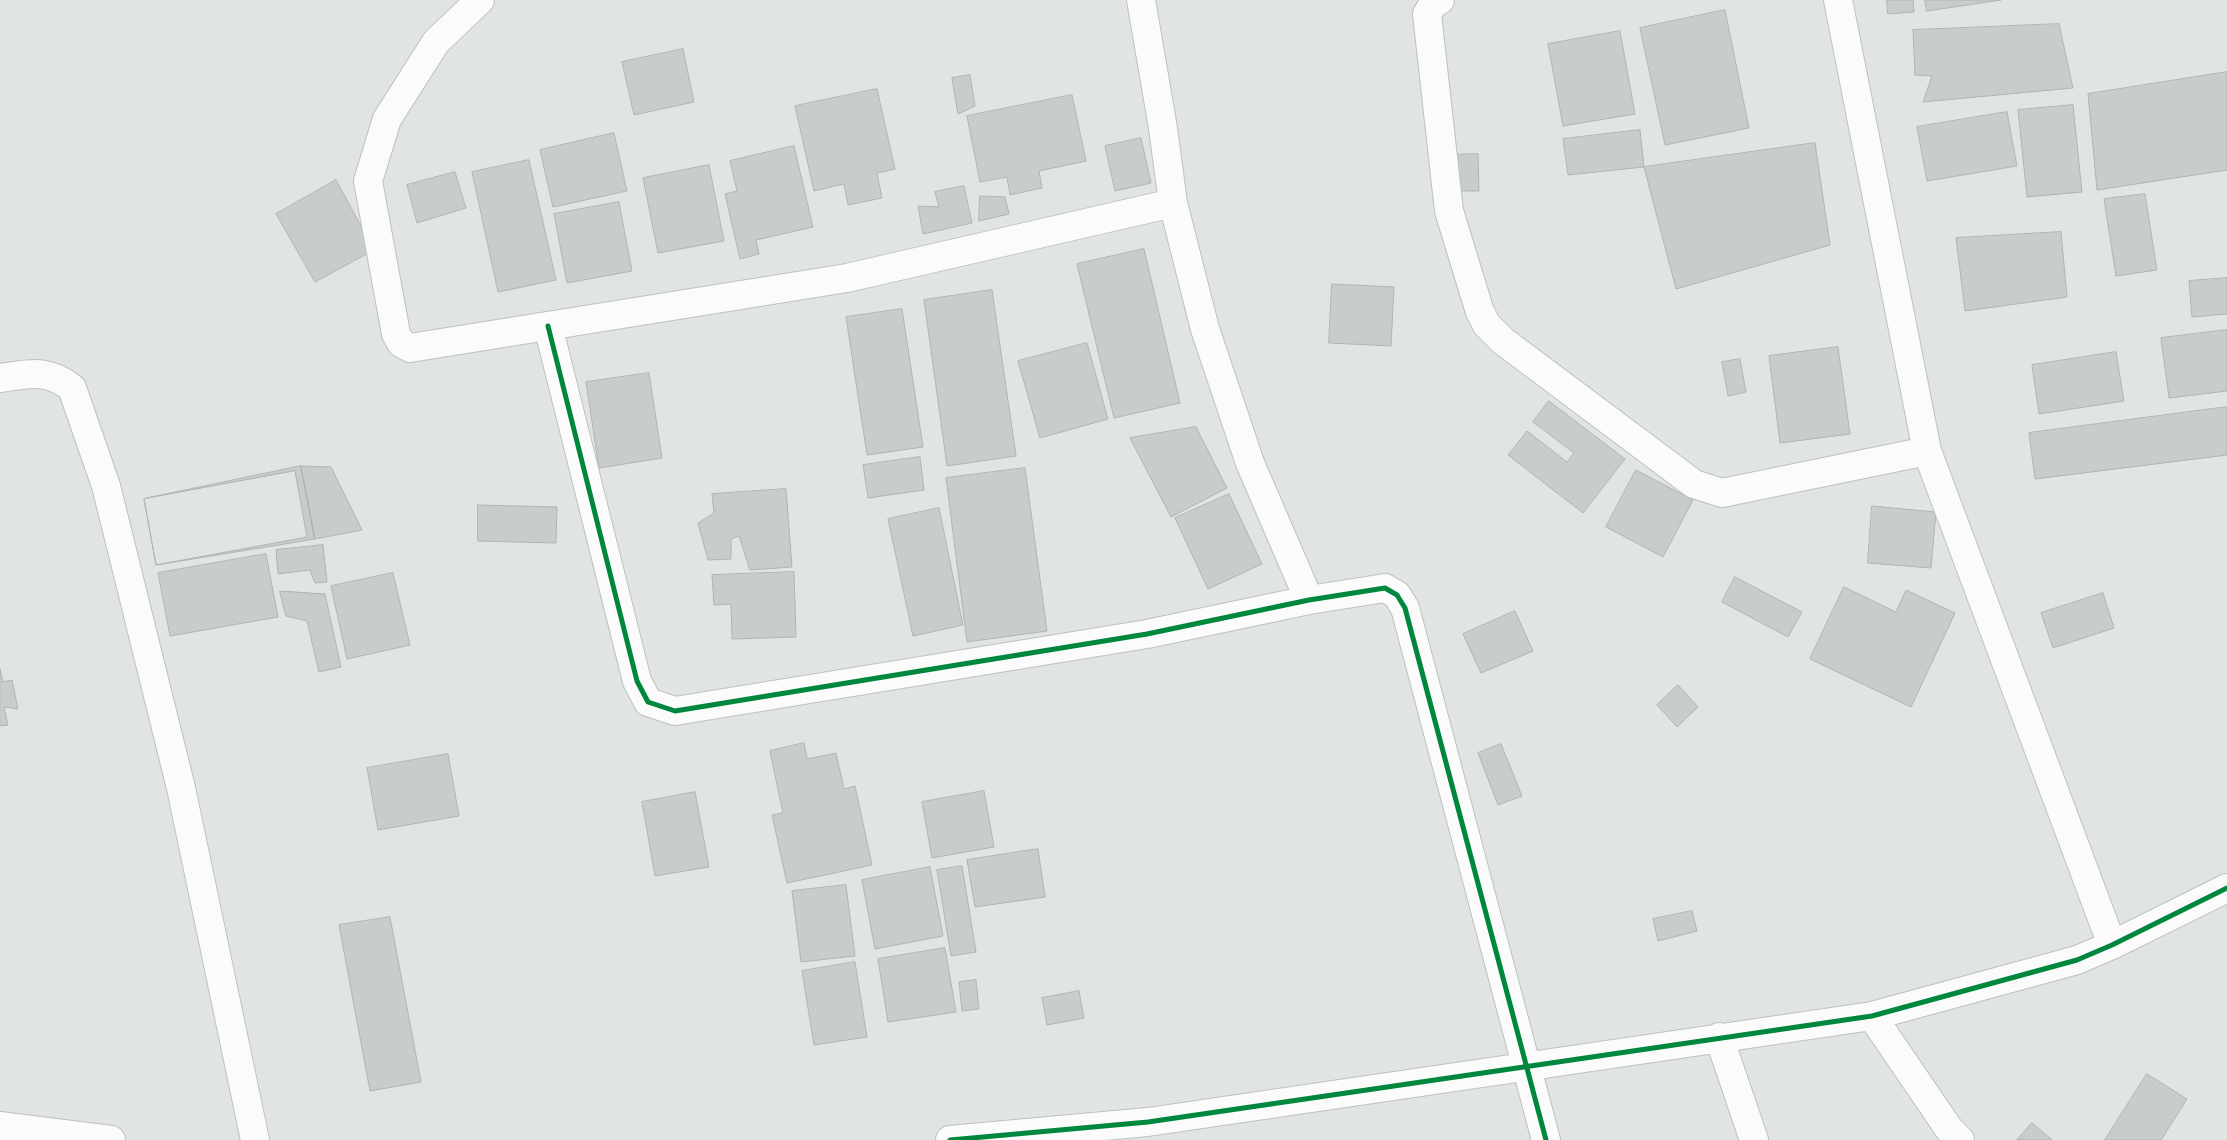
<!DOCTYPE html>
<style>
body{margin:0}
canvas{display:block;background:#e0e5e1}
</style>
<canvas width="2227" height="1140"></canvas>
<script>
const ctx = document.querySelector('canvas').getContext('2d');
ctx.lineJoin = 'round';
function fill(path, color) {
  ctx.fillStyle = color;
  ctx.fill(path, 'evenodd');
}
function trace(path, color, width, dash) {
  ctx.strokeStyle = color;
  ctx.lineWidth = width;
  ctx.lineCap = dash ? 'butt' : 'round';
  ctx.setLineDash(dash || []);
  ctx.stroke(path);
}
const building = new Path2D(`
 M1887 0H1913L1914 12 1888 14Z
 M1925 0H2001L1927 11Z
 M1725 10 1749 128 1665 145 1640 28Z
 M2059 24 2073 88 1923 102 1932 76 1915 75 1913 30Z
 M1620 31 1635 114 1563 126 1548 44Z
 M683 49 694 102 634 115 622 62Z
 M2227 72V170L2097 190 2088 94Z
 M970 75 975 106 958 114 952 78Z
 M877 89 895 169 877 173 882 198 848 205 844 184 814 191 795 106Z
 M1072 95 1086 161 1039 171 1042 188 1010 195 1007 177 980 182 967 116Z
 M2073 105 2082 192 2027 197 2018 110Z
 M2007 112 2017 166 1927 181 1917 127Z
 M1640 130 1644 167 1568 175 1563 139Z
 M614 133 627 191 553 207 540 150Z
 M1141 138 1151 183 1115 191 1105 146Z
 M1815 143 1830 245 1676 289 1644 167Z
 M794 146 813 227 756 240 759 254 740 259 725 194 737 191 730 161Z
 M1478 154 1479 191H1455L1454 155Z
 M529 160 556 280 498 292 472 172Z
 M709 165 724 241 658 253 643 178Z
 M455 172 466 208 417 223 407 185Z
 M336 180 374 250 315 282 276 214Z
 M964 186 972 223 923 234 918 206 939 207 935 192Z
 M2145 194 2157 270 2116 276 2104 199Z
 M980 196 1005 197 1009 214 979 221Z
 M619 202 632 271 567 283 554 214Z
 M2061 232 2067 297 1965 311 1956 238Z
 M1144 249 1180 403 1114 418 1077 264Z
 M2227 278V314L2192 317 2189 281Z
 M1332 284 1394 287 1391 346 1329 343Z
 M992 290 1016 456 947 466 924 300Z
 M902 309 923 447 867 455 846 317Z
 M2227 330V391L2169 398 2161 338Z
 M1087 343 1108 419 1040 438 1018 361Z
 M1838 347 1850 434 1780 443 1769 356Z
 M2116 352 2124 401 2039 414 2032 365Z
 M1740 359 1746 392 1728 396 1722 362Z
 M649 373 662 458 599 468 586 382Z
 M1549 401 1625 459 1583 513 1508 455 1527 431 1567 462 1574 453 1533 422Z
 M2227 407V455L2035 479 2029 433Z
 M1196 427 1227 488 1171 517 1130 438Z
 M920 457 924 490 868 498 863 465Z
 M301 466 331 467 362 530 315 539Z
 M301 466 315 539 156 565 144 499Z
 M1025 468 1047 631 967 642 946 478Z
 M1636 470 1693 500 1663 557 1606 527Z
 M295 471 307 537 156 565 144 499Z
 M786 489 792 567 750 570 739 536 731 539V559L708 560 698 523 714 513 712 494Z
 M1229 494 1262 564 1208 589 1175 518Z
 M478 505 557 507 556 543 478 541Z
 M1872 506 1936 512 1931 568 1868 563Z
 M939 508 963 625 913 636 888 519Z
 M323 545 327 582 315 583 310 570 278 574 276 550Z
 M266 554 278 617 170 636 158 573Z
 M794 572 796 637 732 639 731 604 714 605 712 575Z
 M393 573 410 645 347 659 331 586Z
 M1735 577 1802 612 1788 637 1722 602Z
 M1844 587 1896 612 1906 590 1955 613 1911 707 1810 659Z
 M280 591 325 594 341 667 319 672 307 621 286 616Z
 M2103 593 2114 628 2053 648 2041 613Z
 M1515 611 1533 651 1481 673 1463 634Z
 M0 669 3 682 12 680 18 709 4 707 8 725 0 726Z
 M1678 685 1698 707 1677 727 1657 705Z
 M804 743 807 759 836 753 844 789 855 786 872 865 787 883 772 815 783 813 770 751Z
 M1501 744 1522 796 1498 805 1478 753Z
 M448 754 459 816 378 830 367 768Z
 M984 791 994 847 932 858 922 802Z
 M695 792 709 867 655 876 642 802Z
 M1038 849 1045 897 975 907 967 860Z
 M962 866 976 952 951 956 937 870Z
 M930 867 943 936 875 949 862 880Z
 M846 885 855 956 801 962 792 891Z
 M1692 911 1697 931 1658 941 1653 919Z
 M390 917 421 1082 370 1091 339 925Z
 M945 948 956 1012 888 1022 878 959Z
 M855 962 867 1037 814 1045 802 971Z
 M976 980 979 1009 962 1011 959 982Z
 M1079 991 1084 1018 1047 1025 1042 998Z
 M2147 1074 2187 1099 2161 1140H2105Z
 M2032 1123 2052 1140H2017Z`);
const minor = new Path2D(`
 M480 0 436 42 387 119 368 181 396 334 401 343 410 348 847 278 1173 203
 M1141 0 1163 128 1173 203 1205 329 1250 463 1309 600
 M1440 0 1433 4 1427 14 1449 211 1480 312 1487 325 1503 341 1694 484 1722 493 1927 451
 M1838 0 1927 451 2112 945
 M548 326 637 681 648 702 675 711 1147 634 1309 600 1385 588 1397 595 1405 608 1546 1140
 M0 378C30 374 46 368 72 388L106 486 181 788 255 1140
 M1872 1016 1949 1129 1960 1140
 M1719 1037 1754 1140
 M0 1126 111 1140
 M950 1140 1148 1122 1872 1016 2077 960 2112 945 2227 888`);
const cycleway = new Path2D(`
 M548 326 637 681 648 702 675 711 1147 634 1309 600 1385 588 1397 595 1405 608 1546 1140
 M950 1140 1148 1122 1872 1016 2077 960 2112 945 2227 888`);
fill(building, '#c9cdca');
trace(building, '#b1b5b2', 1);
trace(minor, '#bec1bf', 30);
trace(minor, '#fafbfa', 28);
trace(cycleway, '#00873e', 5);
</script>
